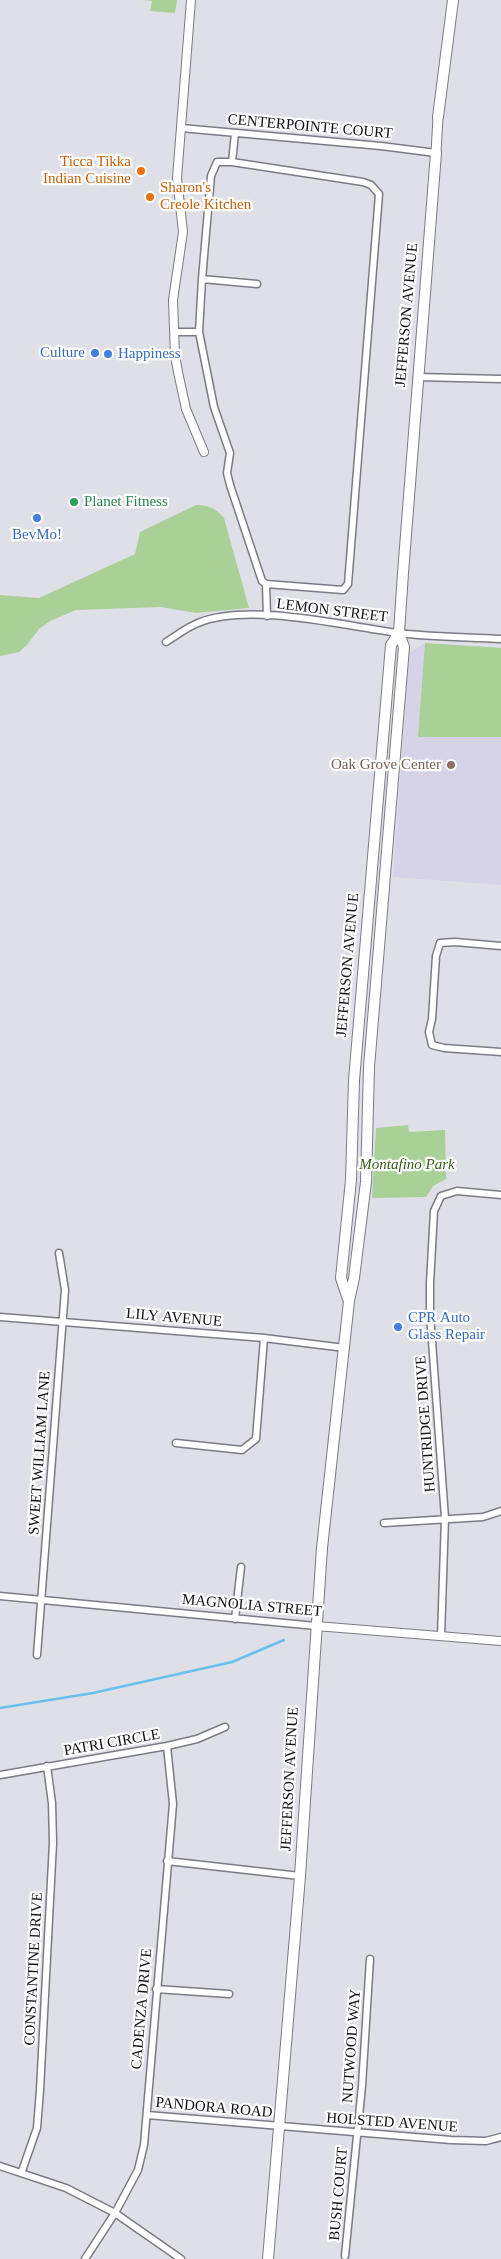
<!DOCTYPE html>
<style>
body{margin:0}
canvas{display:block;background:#dfdfe8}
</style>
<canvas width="501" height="2259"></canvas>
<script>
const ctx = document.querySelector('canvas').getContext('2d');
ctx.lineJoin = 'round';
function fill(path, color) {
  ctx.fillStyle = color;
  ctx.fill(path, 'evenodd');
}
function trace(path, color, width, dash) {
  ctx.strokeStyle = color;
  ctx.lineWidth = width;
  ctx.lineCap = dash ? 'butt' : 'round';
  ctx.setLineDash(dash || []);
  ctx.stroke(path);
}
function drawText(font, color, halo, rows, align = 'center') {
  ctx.font = font + ' Georgia,serif';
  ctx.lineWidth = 4.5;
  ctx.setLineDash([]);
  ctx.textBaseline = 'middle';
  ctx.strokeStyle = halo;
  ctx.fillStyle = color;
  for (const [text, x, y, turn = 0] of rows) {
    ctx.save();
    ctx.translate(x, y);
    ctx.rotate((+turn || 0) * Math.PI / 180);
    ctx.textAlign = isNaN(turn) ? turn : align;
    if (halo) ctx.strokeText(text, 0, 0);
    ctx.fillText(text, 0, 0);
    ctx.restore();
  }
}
const education = new Path2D(`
 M425 643 501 648V885L393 877 409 653Z`);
const green = new Path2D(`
 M142 0H177L175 13 150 11 152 1Z
 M196 505C209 505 215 508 224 518L249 608 196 613 161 607 76 610 50 621 39 629 27 645 19 652 0 656V595L39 598 135 554 140 532Z
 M425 643 501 648V737H418Z
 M408 1125 409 1132 445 1130 446 1179 433 1186 426 1197 372 1198 376 1128Z`);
const stream = new Path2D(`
 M0 1708 93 1693 232 1662 284 1640`);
const minor = new Path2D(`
 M181 128 381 146 436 153
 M235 133 232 162H217L211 176 202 279 257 284
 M202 279 199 332 214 407 230 453 227 473 230 485 262 581 266 584 343 590 348 584 379 194 371 185 363 182 232 162
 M175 332H199
 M417 377 501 379
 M266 584 267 616
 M166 642C176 636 187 627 198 623 249 602 344 626 398 633 432 637 467 637 501 639
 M501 946 455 942 440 943 436 956 432 1019 429 1032 432 1045 444 1048 501 1052
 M0 1317 264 1338 345 1348
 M176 1443 242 1450 256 1439 264 1338
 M384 1523 483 1517 501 1511
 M0 1596 316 1626
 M235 1619 241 1567
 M441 1636 445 1518 430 1314V1283L434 1211 441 1196 457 1191 501 1195
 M37 1655 65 1290 59 1253
 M0 1775 167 1746 197 1739 225 1727
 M167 1861 300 1876
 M156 1989 229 1994
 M147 2115 451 2140 486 2141 501 2137
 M0 2166 66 2188 115 2213 181 2259
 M22 2171 37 2128 40 2090 53 1843 52 1803 47 1766
 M345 2256 362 2086 370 1959
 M85 2259 115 2213 138 2170 144 2145 173 1804 167 1746`);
const tertiary = new Path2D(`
 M191 0 177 178 183 232 173 300 175 356 178 372 186 409 204 452
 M316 1626 501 1641`);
const secondary = new Path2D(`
 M436 153 438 117`);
const primary = new Path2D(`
 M438 117 453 0
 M348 1299 341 1278 351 1180 354 1080 391 645 399 633
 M268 2259 300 1876 322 1548 349 1301 354 1278 366 1182 369 1067 404 647 399 633 403 573 436 153`);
const markers = [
 [141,171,5,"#e8710a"],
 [150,197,5,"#e8710a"],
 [95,353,5,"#3f7fe0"],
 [108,354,5,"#3f7fe0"],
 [74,502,5,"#2e9e5b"],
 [37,518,5,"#3f7fe0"],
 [451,765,5,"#8d6e63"],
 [398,1327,5,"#3f7fe0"]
];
const streetNames = [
 ["CENTERPOINTE COURT",310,127,5],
 ["JEFFERSON AVENUE",407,315,-85],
 ["LEMON STREET",332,611,7],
 ["JEFFERSON AVENUE",348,965,-85],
 ["LILY AVENUE",174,1318,5],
 ["HUNTRIDGE DRIVE",426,1424,-94],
 ["SWEET WILLIAM LANE",40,1453,-86],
 ["MAGNOLIA STREET",252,1606,5],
 ["PATRI CIRCLE",112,1743,-10],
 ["JEFFERSON AVENUE",290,1779,-87],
 ["CONSTANTINE DRIVE",34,1969,-87],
 ["CADENZA DRIVE",142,2009,-85],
 ["NUTWOOD WAY",352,2046,-86],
 ["PANDORA ROAD",214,2108,5],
 ["HOLSTED AVENUE",392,2123,4],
 ["BUSH COURT",339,2194,-85]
];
const foodNames = [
 ["Ticca Tikka",131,162],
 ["Indian Cuisine",131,179],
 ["Sharon's",160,188,"left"],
 ["Creole Kitchen",160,205,"left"]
];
const shopNames = [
 ["Culture",85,353,"right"],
 ["Happiness",118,354],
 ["BevMo!",37,535,"center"],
 ["CPR Auto",408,1318],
 ["Glass Repair",408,1335]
];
const leisureNames = [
 ["Planet Fitness",84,502]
];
const educationNames = [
 ["Oak Grove Center",441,765]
];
const parkNames = [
 ["Montafino Park",407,1165]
];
fill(education, '#d6d3e9');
fill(green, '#a9d096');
trace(stream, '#6ac0ec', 2.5);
trace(minor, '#7b7b83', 9);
trace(tertiary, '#7b7b83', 10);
trace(secondary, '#7b7b83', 11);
trace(primary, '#7b7b83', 12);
trace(minor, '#fff', 6);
trace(tertiary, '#fff', 8);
trace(secondary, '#fff', 9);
trace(primary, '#fff', 10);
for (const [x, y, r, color] of markers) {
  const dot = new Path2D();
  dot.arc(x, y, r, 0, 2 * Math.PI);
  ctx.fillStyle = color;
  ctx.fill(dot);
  trace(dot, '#fff', 2);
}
drawText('15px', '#100f13', '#fff', streetNames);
drawText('15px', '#c56008', '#fff', foodNames, 'right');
drawText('15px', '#366cbe', '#fff', shopNames, 'left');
drawText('15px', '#27864d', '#fff', leisureNames, 'left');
drawText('15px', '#785e54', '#fff', educationNames, 'right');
drawText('italic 15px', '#345e1a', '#fff', parkNames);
</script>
